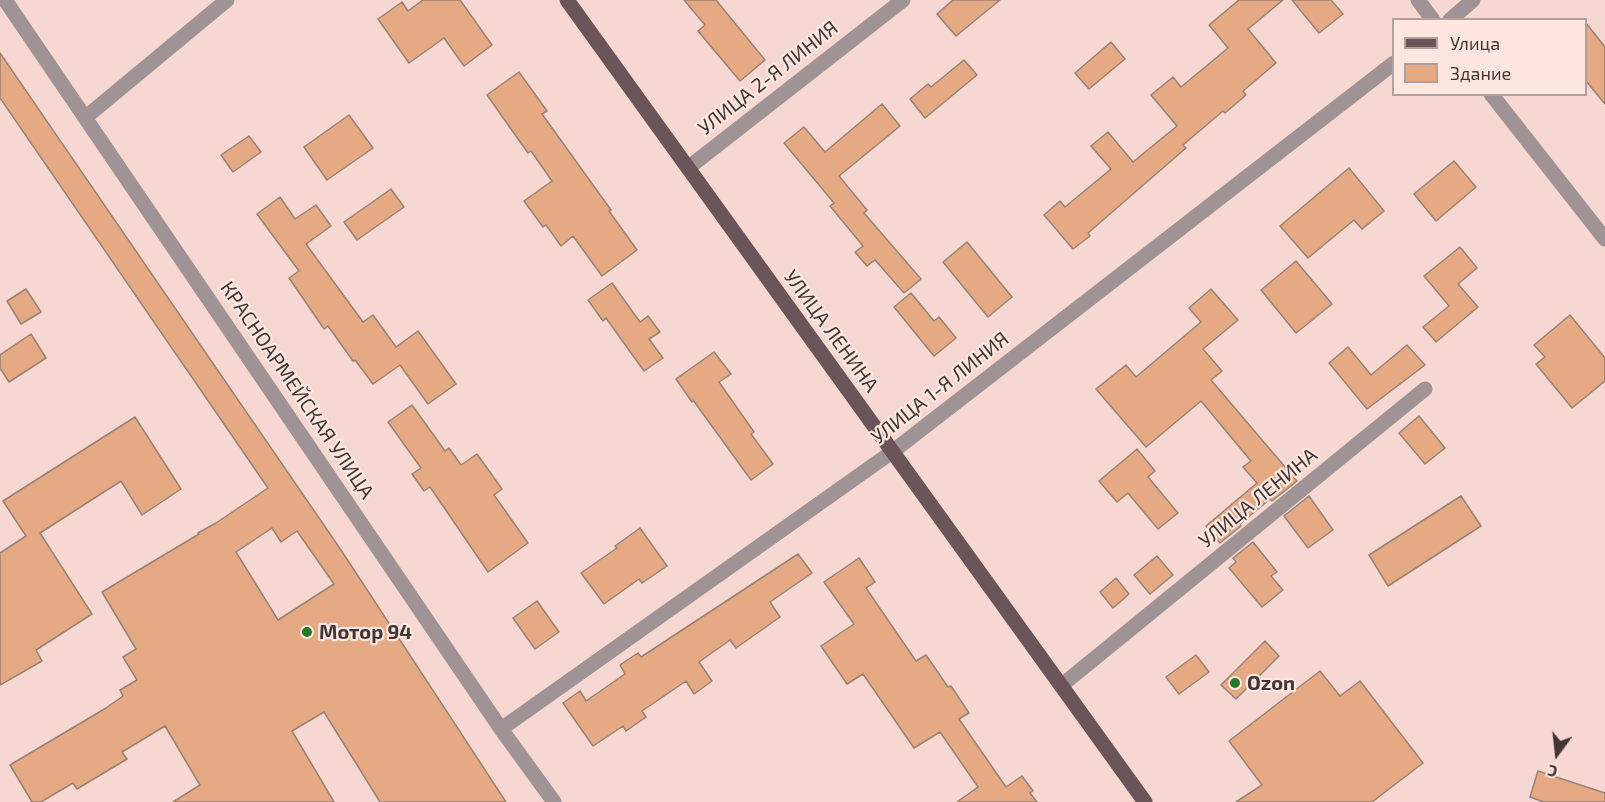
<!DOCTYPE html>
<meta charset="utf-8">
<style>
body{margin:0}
#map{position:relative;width:1605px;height:802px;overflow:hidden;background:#f6d7d1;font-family:"Exo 2",sans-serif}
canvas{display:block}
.legend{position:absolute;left:1392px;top:18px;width:195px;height:78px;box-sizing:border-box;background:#ffe6e1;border:2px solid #b3a09c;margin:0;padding:8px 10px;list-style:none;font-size:18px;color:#423634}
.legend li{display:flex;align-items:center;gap:12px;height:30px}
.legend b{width:30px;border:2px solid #b3a09c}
.north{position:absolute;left:1527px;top:724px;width:60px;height:60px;-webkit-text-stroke:4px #ffe6e1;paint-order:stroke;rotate:195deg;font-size:16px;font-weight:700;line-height:24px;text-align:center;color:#423634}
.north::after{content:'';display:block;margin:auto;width:21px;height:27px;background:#423634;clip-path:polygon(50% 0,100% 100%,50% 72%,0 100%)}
</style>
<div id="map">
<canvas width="1605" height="802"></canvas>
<ul class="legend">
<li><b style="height:8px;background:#6c5558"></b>Улица</li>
<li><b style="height:16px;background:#e5aa84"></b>Здание</li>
</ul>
<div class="north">С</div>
</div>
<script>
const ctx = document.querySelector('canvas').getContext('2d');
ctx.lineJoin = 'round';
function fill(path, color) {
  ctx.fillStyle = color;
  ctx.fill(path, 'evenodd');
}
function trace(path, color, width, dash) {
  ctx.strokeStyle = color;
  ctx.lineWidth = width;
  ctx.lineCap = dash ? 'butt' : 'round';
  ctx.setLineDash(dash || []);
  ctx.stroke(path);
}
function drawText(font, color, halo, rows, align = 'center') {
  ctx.font = font + ' "Exo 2",sans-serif';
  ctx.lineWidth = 4.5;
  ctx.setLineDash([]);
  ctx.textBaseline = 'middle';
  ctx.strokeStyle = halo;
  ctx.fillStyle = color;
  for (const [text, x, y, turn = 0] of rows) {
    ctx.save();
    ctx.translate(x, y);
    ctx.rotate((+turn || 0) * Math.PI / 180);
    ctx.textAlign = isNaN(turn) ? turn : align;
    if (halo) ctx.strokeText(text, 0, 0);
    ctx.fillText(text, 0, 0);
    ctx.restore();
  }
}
const building = new Path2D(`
 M423 0H460L492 45 464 66 444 38 409 63 378 19 402 2 408 11Z
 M684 0H716L765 60 740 81 698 31 705 25Z
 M953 0H1000L956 36 937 14Z
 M1239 0H1283L1248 29 1276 63 1243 91 1246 95 1225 113 1223 111 1183 145 1186 148 1088 233 1090 236 1073 249 1044 215 1060 201 1065 207 1111 169 1091 146 1108 132 1133 162 1177 126 1151 95 1173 77 1181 87 1228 48 1209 25Z
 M1292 0H1331L1343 14 1319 33Z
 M1586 23 1605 47V104L1586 81Z
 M1111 42 1125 59 1089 89 1075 73Z
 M0 53 341 550 506 802H380L324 712 292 731 334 802H173L200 785 165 726 122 752 127 759 77 789 73 783 41 802H32L10 765 106 708 123 696 120 690 137 680 123 657 136 649 102 592 199 534 198 533 216 523 268 488 0 98ZM272 528 281 542 297 531 334 584 278 620 236 552Z
 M964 60 977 75 925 118 910 99 928 84 931 87Z
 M519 72 547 111 542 114 611 210 609 211 637 250 602 276 573 236 561 246 546 225 543 227 524 201 552 181 531 151 528 153 487 95Z
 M882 104 900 126 839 176 867 210 864 213 921 279 904 293 875 260 867 266 855 252 863 246 830 206 834 203 784 143 804 127 825 152Z
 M349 115 373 148 327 180 304 147Z
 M249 136 261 152 233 172 221 155Z
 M1454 161 1476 187 1436 221 1414 194Z
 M1349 168 1384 211 1362 229 1354 220 1308 258 1280 226Z
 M391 189 404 207 357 240 344 222Z
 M280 197 295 219 316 205 331 226 306 244 363 322 373 315 396 347 418 331 456 384 428 404 400 365 373 384 355 360 353 361 328 326 324 329 309 307 289 278 299 271 257 214Z
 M967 242 1012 297 988 317 943 262Z
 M1460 247 1477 268 1458 284 1478 307 1436 342 1423 327 1449 306 1424 276Z
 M1296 261 1332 304 1296 333 1261 290Z
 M612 283 640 322 648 316 660 332 649 339 663 358 644 371 606 318 603 321 588 300Z
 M26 289 41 312 21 324 7 301Z
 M1211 289 1238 320 1203 349 1222 371 1211 380 1297 481 1272 501 1270 499 1240 524 1241 526 1220 543 1206 526 1257 483 1243 467 1251 461 1201 401 1146 447 1096 389 1126 365 1136 377 1201 322 1189 308Z
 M911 293 934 321 939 317 956 338 934 356 894 307Z
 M1570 315 1605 358V381L1572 408 1536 364 1545 357 1534 345Z
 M31 334 46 358 9 382 0 368V355Z
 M1407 345 1425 365 1367 409 1329 363 1348 347 1371 375Z
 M714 352 731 374 719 382 754 432 751 434 773 464 751 480 693 400 692 402 676 379Z
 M412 405 445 451 449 448 461 465 477 454 502 489 494 495 528 543 488 572 430 487 424 491 412 474 421 468 388 422Z
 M1419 416 1445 448 1425 464 1399 433Z
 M135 417 181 489 142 515 121 481 40 533 92 614 36 650 42 661 0 685V553L26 536 3 501Z
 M1137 449 1155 471 1148 477 1178 513 1158 529 1128 493 1117 502 1099 481Z
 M1309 496 1333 530 1308 548 1284 516Z
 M1461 496 1481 526 1388 586 1369 555Z
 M640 528 667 566 642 583 639 579 604 604 581 573 617 548 615 546Z
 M1253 542 1277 572 1271 576 1283 590 1262 607 1229 568 1236 562 1233 558Z
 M798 554 812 573 770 602 780 617 736 648 730 640 699 662 712 681 694 694 686 681 642 711 646 717 626 731 623 726 593 746 563 703 580 691 586 701 625 674 620 665 638 653 641 657Z
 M1157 556 1173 575 1150 594 1134 575Z
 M859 558 875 582 866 588 916 661 926 655 948 687 951 686 969 713 959 719 1006 787 1022 776 1033 791 1030 793 1037 802H957L978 787 940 732 914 748 863 674 847 684 821 646 854 624 824 582Z
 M1116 578 1129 594 1113 608 1100 592Z
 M537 601 559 632 535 649 513 618Z
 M1265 641 1279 656 1236 699 1221 685Z
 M1196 655 1209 672 1179 694 1166 677Z
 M1320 671 1340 696 1360 681 1423 763 1372 802H1236L1262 785 1229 741Z
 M1538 771 1605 793V802H1544L1530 797Z`);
const minor = new Path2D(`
 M5 0 501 729 554 802
 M1418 0 1433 20
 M1450 20 1473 0
 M1491 94 1605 239
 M86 117 227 0
 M688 168 903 0
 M1062 685 1425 389
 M501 729 892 452 1394 63`);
const major = new Path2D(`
 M567 0 1145 802`);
const markers = [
 [307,632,6,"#257a26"],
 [1235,683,6,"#257a26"]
];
const streetNames = [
 ["УЛИЦА 2-Я ЛИНИЯ",768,78,-38],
 ["УЛИЦА ЛЕНИНА",831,331,54],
 ["УЛИЦА 1-Я ЛИНИЯ",940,388,-38],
 ["КРАСНОАРМЕЙСКАЯ УЛИЦА",297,390,56],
 ["УЛИЦА ЛЕНИНА",1258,498,-39]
];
const poiNames = [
 ["Мотор 94",319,632],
 ["Ozon",1247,683]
];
fill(building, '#e5aa84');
trace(building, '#998274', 1.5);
trace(minor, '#a09395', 15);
trace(major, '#6c5558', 15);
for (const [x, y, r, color] of markers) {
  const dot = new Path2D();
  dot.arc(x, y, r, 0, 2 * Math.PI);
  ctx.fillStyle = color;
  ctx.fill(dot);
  trace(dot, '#ffe6e1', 2);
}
drawText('20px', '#423634', '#ffe6e1', streetNames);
drawText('bold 20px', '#423634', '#ffe6e1', poiNames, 'left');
</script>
